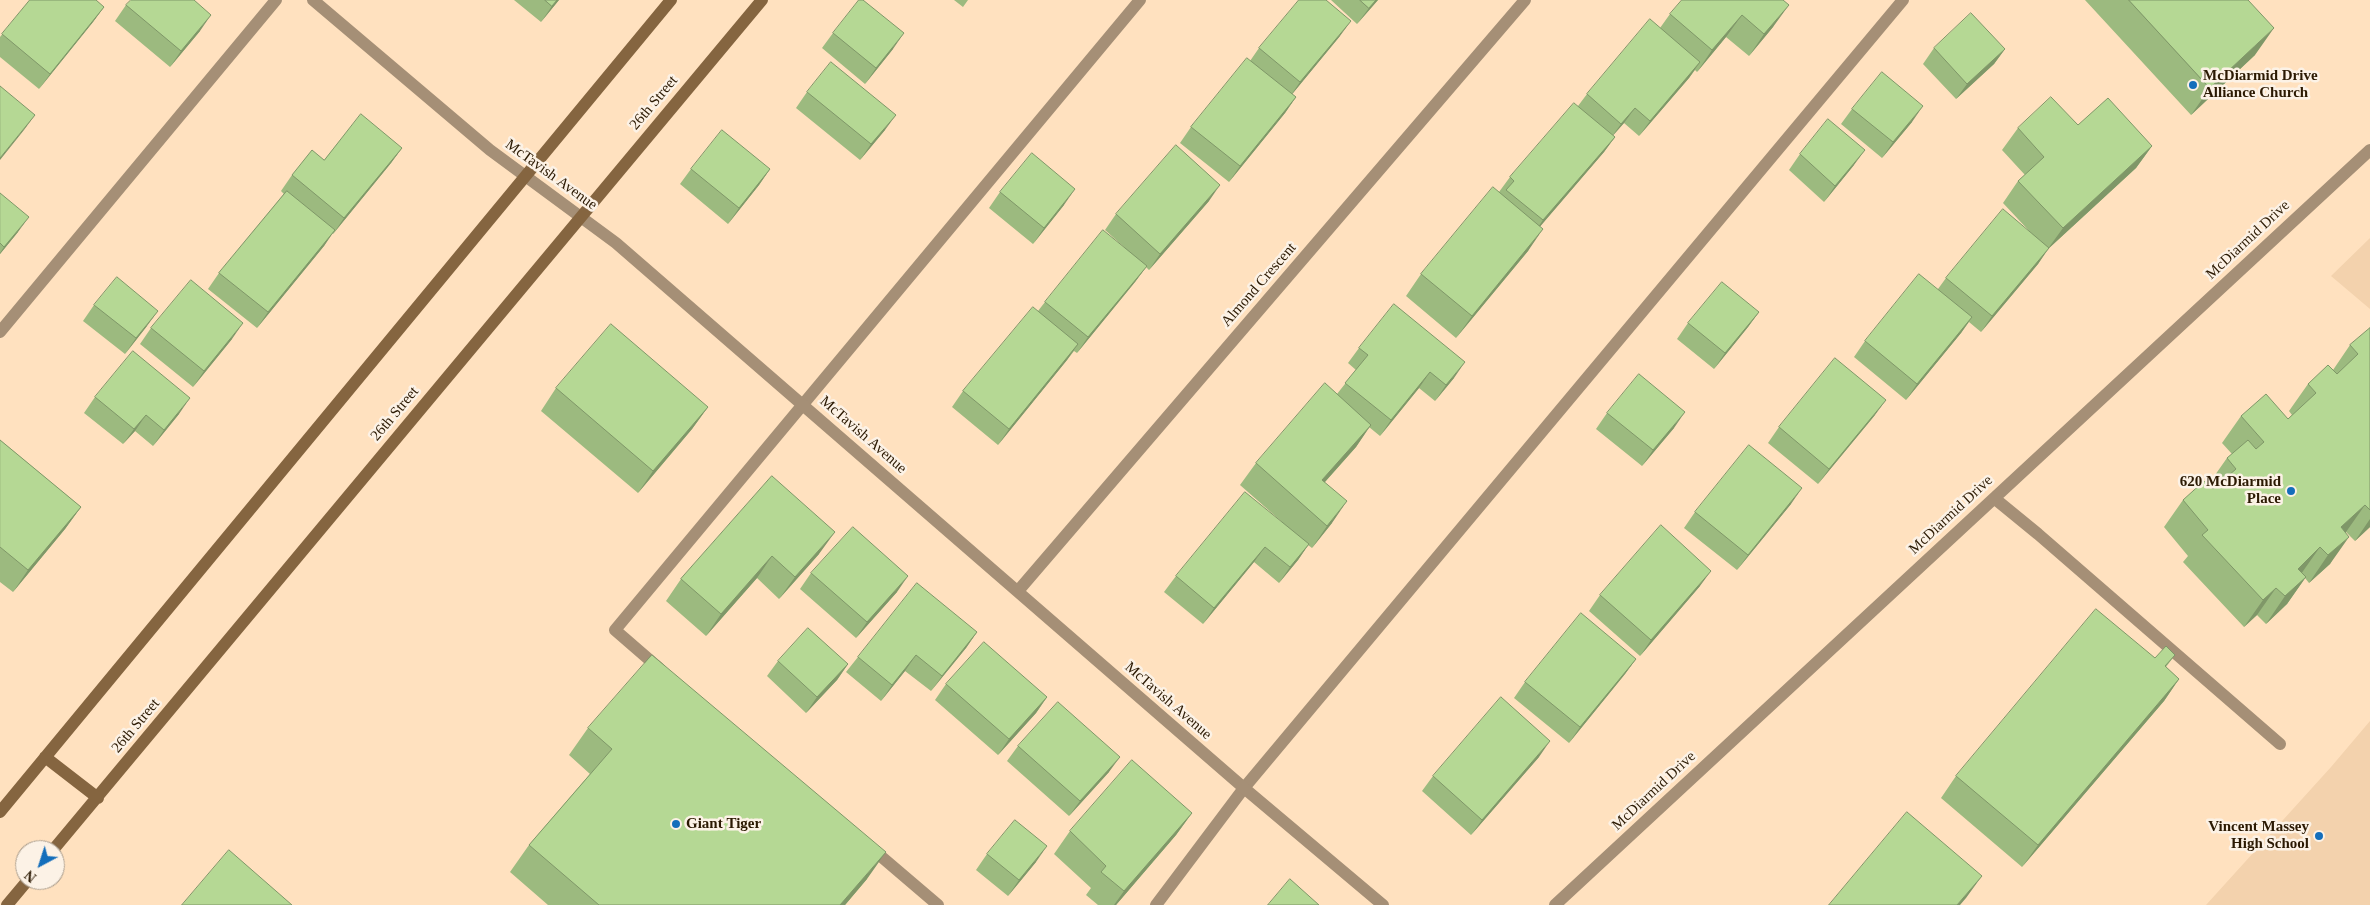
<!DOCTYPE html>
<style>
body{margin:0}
#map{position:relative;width:2370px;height:905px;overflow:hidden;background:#ffe1bf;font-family:"Times New Roman",serif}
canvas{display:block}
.north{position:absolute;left:15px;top:840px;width:50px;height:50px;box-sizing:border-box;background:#fcf2e6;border:1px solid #a89b8b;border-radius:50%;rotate:220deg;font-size:14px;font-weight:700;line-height:20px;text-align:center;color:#2b1902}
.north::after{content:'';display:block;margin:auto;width:18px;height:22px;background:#146ebb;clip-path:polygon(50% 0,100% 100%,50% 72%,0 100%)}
</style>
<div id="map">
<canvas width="2370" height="905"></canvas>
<div class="north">N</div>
</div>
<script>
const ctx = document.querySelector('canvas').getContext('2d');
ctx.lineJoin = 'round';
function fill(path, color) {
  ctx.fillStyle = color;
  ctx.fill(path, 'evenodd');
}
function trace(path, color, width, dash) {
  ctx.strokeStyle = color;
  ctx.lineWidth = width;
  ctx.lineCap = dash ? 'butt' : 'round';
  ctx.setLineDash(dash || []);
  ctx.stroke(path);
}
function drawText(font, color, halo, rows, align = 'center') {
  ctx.font = font + ' "Times New Roman",serif';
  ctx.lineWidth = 5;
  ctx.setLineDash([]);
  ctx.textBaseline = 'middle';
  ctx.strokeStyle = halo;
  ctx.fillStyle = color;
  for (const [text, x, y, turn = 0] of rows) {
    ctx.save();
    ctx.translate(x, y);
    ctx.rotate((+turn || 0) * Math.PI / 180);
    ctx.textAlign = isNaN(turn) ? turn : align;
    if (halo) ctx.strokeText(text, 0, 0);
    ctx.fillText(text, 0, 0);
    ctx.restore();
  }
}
const built = new Path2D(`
 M2370 238V309L2331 276Z
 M2370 721V905H2206L2331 767Z`);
const lane = new Path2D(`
 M0 332 276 0
 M660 669 615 630 1140 0
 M870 847 938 905
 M1156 905 1244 788 1903 0`);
const street = new Path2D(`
 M313 0 490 150 616 243 1244 788 1383 905
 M1994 498 2038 534 2280 744
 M1018 591 1525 0
 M1555 905 2370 150`);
const secondary = new Path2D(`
 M45 757 98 798
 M0 812 671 0
 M53 850 762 0
 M7 905 28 880`);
const wall = new Path2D(`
 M30 0 104 7 93 22 39 89 0 57V37Z
 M514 0H559L541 22Z
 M954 0H968L963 7Z
 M1331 0H1378L1357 24Z
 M1783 0 1773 27 1749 56 1726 37 1697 72 1695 70 1689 78 1639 136 1624 123 1613 135 1615 137 1604 152 1540 226 1528 251 1456 338 1406 296 1421 274 1499 192 1510 177 1578 106 1587 94 1660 28 1670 14Z
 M2085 0H2248L2255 55 2191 115Z
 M126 5 200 31 170 67 115 21Z
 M833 33 893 49 865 84 822 48Z
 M1340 36 1292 94 1296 97 1285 113 1229 182 1180 143 1191 127 1250 61 1259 48Z
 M1934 48 2005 49 1994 64 1956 99 1923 64Z
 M807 92 885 130 860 160 796 108Z
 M1852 109 1912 122 1882 158 1841 124Z
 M2078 125 2152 146 2136 168 2047 250 2038 264 1981 332 1969 322 1961 333 1906 400 1854 357 1865 341 1938 289 1946 278 2032 234 2003 203 2018 181 2025 175 2002 150 2018 128Z
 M402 148 391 163 333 234 332 233 324 246 257 328 208 289 219 273 284 194 281 191 292 175Z
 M1800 154 1854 165 1824 202 1789 170Z
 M691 169H770L759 185 728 224 680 184Z
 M1000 192 1064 205 1033 244 989 208Z
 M0 193 18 232 0 254Z
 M1209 201 1149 270 1146 267 1135 282 1077 353 1074 351 1067 360 998 445 952 407 963 391 1038 311 1045 302 1125 248 1105 230 1116 214Z
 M94 305 147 326 125 354 83 321Z
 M1759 312 1748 327 1714 369 1677 339 1688 323Z
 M151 328 232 339 193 387 140 344Z
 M2370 328V527L2355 541 2346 532 2330 564 2309 583 2305 578 2287 604 2266 624 2257 615 2244 627 2183 562 2188 556 2164 527 2183 500 2208 485 2227 458 2232 454 2222 443 2241 416 2288 419 2292 415 2289 411 2308 384 2333 370 2350 345Z
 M1359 348 1454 378 1435 401 1419 388 1380 436 1369 427 1356 447 1325 482 1332 523 1312 548 1308 545 1298 560 1279 583 1254 562 1203 624 1164 592 1176 576 1282 522 1240 485 1256 463 1337 394 1356 370 1348 363Z
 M556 388 708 407 692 429 638 493 541 411Z
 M95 397 179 414 153 446 135 431 123 444 84 413Z
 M1607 413 1674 428 1642 466 1596 429Z
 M1875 415 1818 484 1768 443 1779 427Z
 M0 440 81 507 65 529 13 592 0 582Z
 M772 476 819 554 779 599 757 578 706 636 666 601 681 579Z
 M1791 504 1737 570 1684 528 1695 512Z
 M811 573 897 592 856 638 800 589Z
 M1700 586 1640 656 1589 611 1600 595Z
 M977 632 966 648 931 691 905 671 881 701 846 672 858 657Z
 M2175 655 2166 667 2179 679 2164 701 2022 867 1941 798 1956 776 2155 658Z
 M1636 659 1625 674 1569 743 1514 698 1525 682Z
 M778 661 848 664 837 680 806 713 767 676Z
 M946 684 1047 697 1036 713 998 755 935 700Z
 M588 728 867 879 845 905H548L510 872 529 845 590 774 569 755Z
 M1018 746 1109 772 1069 816 1007 761Z
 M1539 757 1471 835 1422 791 1433 776Z
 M1192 813 1176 835 1116 905H1098L1086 895 1091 888 1054 854 1070 831Z
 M987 854 1036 862 1008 896 976 870Z`);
const shadedWall = new Path2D(`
 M557 0H559L541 22 552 6Z
 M1376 0H1378L1357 24 1369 8Z
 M1789 5 1773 27 1749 56 1764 34Z
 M104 7 93 22 39 89 50 74Z
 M211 15 200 31 170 67 181 51Z
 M1742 15 1726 37 1697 72 1712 50Z
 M1351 21 1340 36 1289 98 1300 82Z
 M2274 28 2255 55 2191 115 2210 88Z
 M904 33 893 49 865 84 876 68Z
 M2005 49 1994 64 1956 99 1967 84Z
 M1700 62 1689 78 1639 136 1650 121Z
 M1296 97 1285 113 1229 182 1240 166Z
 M1923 106 1912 122 1882 158 1893 142Z
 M1635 108 1624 123 1610 139 1621 124Z
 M35 115 24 130 0 160V158Z
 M896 115 885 130 860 160 871 144Z
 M1615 137 1604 152 1532 236 1543 220Z
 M2152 146 2136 168 2047 250 2063 228Z
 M402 148 391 163 333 234 344 218Z
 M1865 150 1854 165 1824 202 1835 186Z
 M770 169 759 185 728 224 739 208Z
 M1220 185 1209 201 1149 270 1160 254Z
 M1075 189 1064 205 1033 244 1044 228Z
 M29 217 18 232 0 254V253L4 247Z
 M1543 229 1528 251 1456 338 1472 316Z
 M335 230 324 246 257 328 268 312Z
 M2049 248 2038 264 1981 332 1992 316Z
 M1147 266 1135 282 1077 353 1088 337Z
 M158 311 147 326 125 354 136 338Z
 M1759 312 1748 327 1714 369 1725 353Z
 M1972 317 1961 333 1906 400 1917 384Z
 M243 323 232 339 193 387 204 371Z
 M1078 344 1067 360 998 445 1009 429Z
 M1465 362 1454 378 1435 401 1446 385Z
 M1430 372 1419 388 1380 436 1391 420Z
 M190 398 179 414 153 446 164 430Z
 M1886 400 1875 415 1818 484 1829 469Z
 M708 407 692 429 638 493 653 471Z
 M1685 412 1674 428 1642 466 1653 450Z
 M146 415 135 431 123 444 134 429Z
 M1371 425 1356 447 1307 502 1322 480Z
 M1802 488 1791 504 1737 570 1748 555Z
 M1347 501 1332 523 1312 548 1327 526Z
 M2365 505 2346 532 2325 552 2341 527Z
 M81 507 65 529 13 592 28 570Z
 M2370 519V527L2355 541Z
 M835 532 819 554 779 599 795 577Z
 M2349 537 2330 564 2309 583 2328 555Z
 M1309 544 1298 560 1279 583 1290 567Z
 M1265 547 1254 562 1203 624 1214 608Z
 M2320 547 2301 574 2298 569Z
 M772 556 757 578 706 636 721 614Z
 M1711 571 1700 586 1640 656 1651 640Z
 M908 576 897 592 856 638 867 622Z
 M2306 577 2287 604 2266 624 2285 596Z
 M2276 588 2257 615 2244 627 2263 600Z
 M977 632 966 648 931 691 942 676Z
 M916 655 905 671 881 701 892 685Z
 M1636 659 1625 674 1569 743 1580 727Z
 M848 664 837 680 806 713 817 697Z
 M2179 679 2164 701 2022 867 2038 845Z
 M1047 697 1036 713 998 755 1009 739Z
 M1550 741 1539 757 1471 835 1482 820Z
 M1120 757 1109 772 1069 816 1080 801Z
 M1192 813 1176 835 1116 905H1114L1124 891Z
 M1047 846 1036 862 1008 896 1019 880Z
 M886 852 867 879 845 905H840Z
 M1982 876 1966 898 1960 905H1957Z`);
const building = new Path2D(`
 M30 0H96L104 7 50 74 2 34Z
 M131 0H194L211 15 181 51 126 5Z
 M545 0H557L552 6Z
 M859 0H863L904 33 876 68 833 33Z
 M1299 0H1326L1351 21 1300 82 1259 48Z
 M1360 0H1376L1369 8Z
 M1682 0H1783L1789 5 1764 34 1742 15 1712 50 1670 14Z
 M2129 0H2248L2274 28 2210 88Z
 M1971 13 2005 49 1967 84 1934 48Z
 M1650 19 1700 62 1650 121 1635 108 1621 124 1587 94Z
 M1247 58 1296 97 1240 166 1191 127Z
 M831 62 896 115 871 144 807 92Z
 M1882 72 1923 106 1893 142 1852 109Z
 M0 86 35 115 0 158Z
 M2051 97 2078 125 2108 98 2152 146 2063 228 2018 181 2044 157 2018 128Z
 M1574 103 1615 137 1543 220 1506 190 1514 181 1510 177Z
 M361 114 402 148 344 218 292 175 312 150 324 160Z
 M1828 119 1865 150 1835 186 1800 154Z
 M722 130 770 169 739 208 691 169Z
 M1176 145 1220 185 1160 254 1116 214Z
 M1032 153 1075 189 1044 228 1000 192Z
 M1493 187 1543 229 1472 316 1421 274Z
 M287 191 335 230 268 312 219 273Z
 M0 193 29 217 4 247 0 243Z
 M2003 209 2049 248 1992 316 1946 278Z
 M1103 230 1147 266 1088 337 1045 302Z
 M1919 274 1972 317 1917 384 1865 341Z
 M117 277 158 311 136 338 94 305Z
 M191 280 243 323 204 371 151 328Z
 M1722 282 1759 312 1725 353 1688 323Z
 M1394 304 1465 362 1446 385 1430 372 1391 420 1345 383 1368 355 1359 348Z
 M1033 307 1078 344 1009 429 963 391Z
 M611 324 708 407 653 471 556 388Z
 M2370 328V510L2365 505 2341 527 2349 537 2328 555 2320 547 2298 569 2306 577 2285 596 2276 588 2263 600 2202 535 2208 530 2183 500 2204 481 2213 489 2236 469 2227 458 2248 440 2256 449 2264 442 2241 416 2266 394 2288 419 2316 393 2308 384 2328 365 2337 374 2358 354 2350 345Z
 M133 351 190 398 164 430 146 415 134 429 95 397Z
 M1835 358 1886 400 1829 469 1779 427Z
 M1639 374 1685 412 1653 450 1607 413Z
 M1325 383 1371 425 1322 480 1347 501 1327 526 1256 463Z
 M0 440 81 507 28 570 0 547Z
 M1749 445 1802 488 1748 555 1695 512Z
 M772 476 835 532 795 577 772 556 721 614 681 579Z
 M1245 492 1309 544 1290 567 1265 547 1214 608 1176 576Z
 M1661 525 1711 571 1651 640 1600 595Z
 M853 527 908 576 867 622 811 573Z
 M917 583 977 632 942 676 916 655 892 685 858 657Z
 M2096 609 2155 658 2166 646 2175 655 2165 666 2179 679 2038 845 1956 776Z
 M1581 613 1636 659 1580 727 1525 682Z
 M808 628 848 664 817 697 778 661Z
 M984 642 1047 697 1009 739 946 684Z
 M652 655 886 852 840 905H599L529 845 612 749 588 728Z
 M1501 697 1550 741 1482 820 1433 776Z
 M1058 702 1120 757 1080 801 1018 746Z
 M1132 760 1192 813 1124 891 1101 872 1106 866 1070 831Z
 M1907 812 1982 876 1957 905H1829Z
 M1015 820 1047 846 1019 880 987 854Z
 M229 850 292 905H182Z
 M1290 879 1319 905H1268Z`);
const markers = [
 [2193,85,5,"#146ebb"],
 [2291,491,5,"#146ebb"],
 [676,824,5,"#146ebb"],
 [2319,836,5,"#146ebb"]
];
const poiNames = [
 ["McDiarmid Drive",2203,76],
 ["Alliance Church",2203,93],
 ["620 McDiarmid",2281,482,"right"],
 ["Place",2281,499,"right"],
 ["Giant Tiger",686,824],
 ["Vincent Massey",2309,827,"right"],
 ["High School",2309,844,"right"]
];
const streetNames = [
 ["26th Street",654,103,-50],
 ["McTavish Avenue",551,175,36],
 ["McDiarmid Drive",2248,240,-43],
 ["Almond Crescent",1259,285,-49],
 ["26th Street",395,414,-50],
 ["McTavish Avenue",863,435,41],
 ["McDiarmid Drive",1951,515,-43],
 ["McTavish Avenue",1168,701,41],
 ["26th Street",136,726,-50],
 ["McDiarmid Drive",1654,791,-43]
];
fill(built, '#f3d2ad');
trace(lane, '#a58f76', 12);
trace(street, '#a58f76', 12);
trace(secondary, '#856540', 12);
fill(wall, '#9cba7f');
fill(shadedWall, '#7f9768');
fill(building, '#b5d894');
trace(building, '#7f9768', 1);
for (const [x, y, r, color] of markers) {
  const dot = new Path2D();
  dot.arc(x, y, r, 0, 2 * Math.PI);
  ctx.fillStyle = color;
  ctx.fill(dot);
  trace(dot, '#fcf2e6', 2);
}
drawText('bold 15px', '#2b1902', '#fcf2e6', poiNames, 'left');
drawText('15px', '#2b1902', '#fcf2e6', streetNames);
</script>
